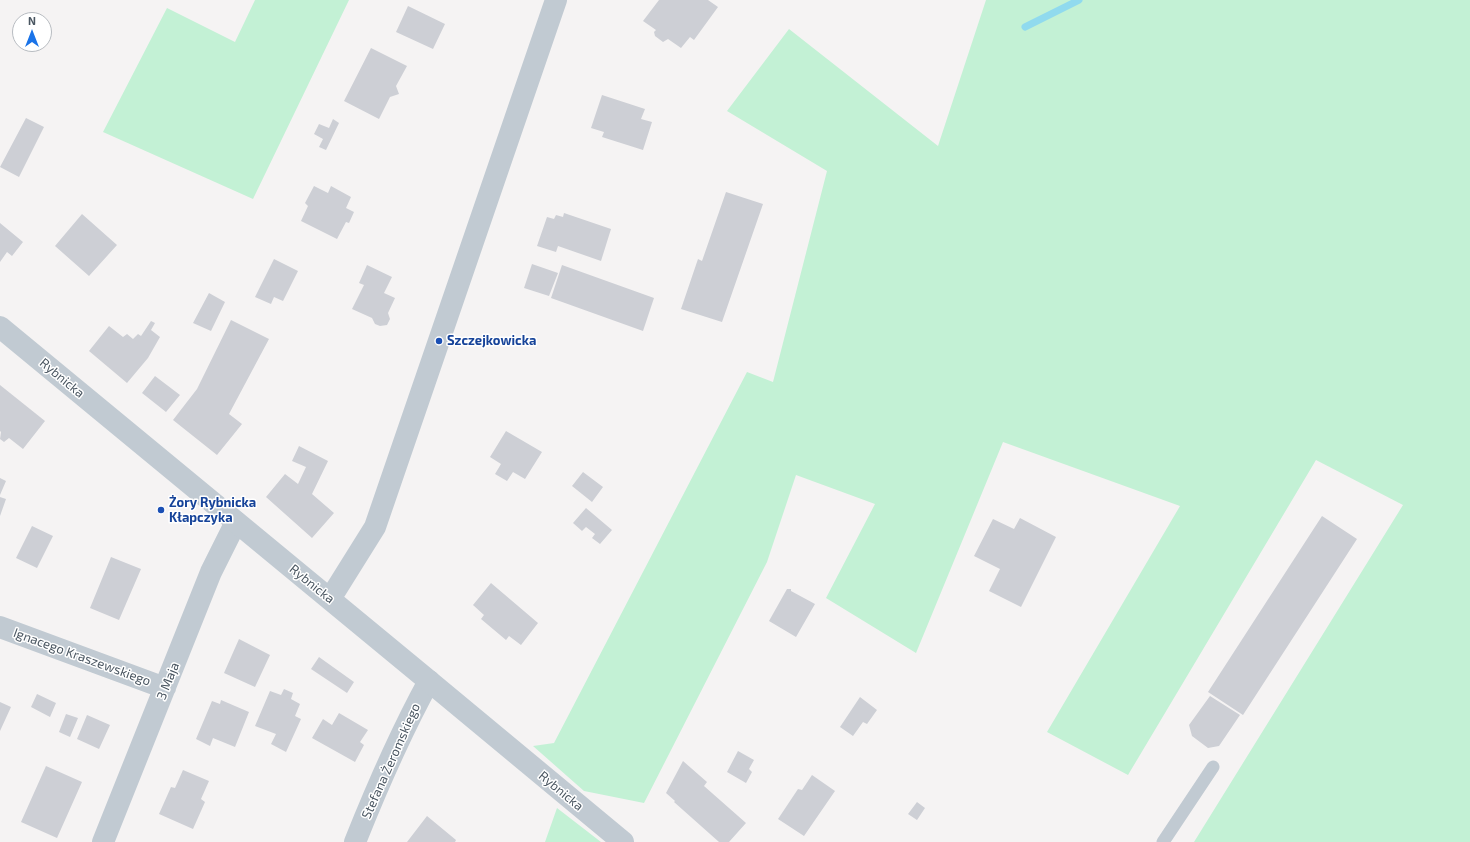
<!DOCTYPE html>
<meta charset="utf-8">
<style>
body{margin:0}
#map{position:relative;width:1470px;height:842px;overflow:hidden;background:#f5f3f3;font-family:"Exo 2",sans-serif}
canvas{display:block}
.north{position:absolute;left:12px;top:12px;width:40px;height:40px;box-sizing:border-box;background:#fff;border:1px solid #b7bbc0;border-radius:50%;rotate:0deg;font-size:11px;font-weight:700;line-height:16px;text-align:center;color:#4a5661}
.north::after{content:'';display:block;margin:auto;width:14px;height:18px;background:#1a73e8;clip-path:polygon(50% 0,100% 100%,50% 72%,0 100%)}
</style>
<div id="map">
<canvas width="1470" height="842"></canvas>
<div class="north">N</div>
</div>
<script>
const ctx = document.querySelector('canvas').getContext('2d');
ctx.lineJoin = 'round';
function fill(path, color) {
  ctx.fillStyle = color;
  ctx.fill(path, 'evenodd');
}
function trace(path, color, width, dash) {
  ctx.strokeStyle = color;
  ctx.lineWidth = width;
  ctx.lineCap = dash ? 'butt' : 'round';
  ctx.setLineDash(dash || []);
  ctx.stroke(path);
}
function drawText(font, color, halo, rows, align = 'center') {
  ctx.font = font + ' "Exo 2",sans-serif';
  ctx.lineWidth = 3;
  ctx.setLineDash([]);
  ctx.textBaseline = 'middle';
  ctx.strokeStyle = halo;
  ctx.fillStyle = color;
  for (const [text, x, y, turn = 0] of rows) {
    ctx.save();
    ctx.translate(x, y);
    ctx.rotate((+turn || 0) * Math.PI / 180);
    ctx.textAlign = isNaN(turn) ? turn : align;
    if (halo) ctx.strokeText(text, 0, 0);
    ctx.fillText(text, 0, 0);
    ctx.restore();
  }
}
const green = new Path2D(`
 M255 0H349L253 199 103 132 167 8 235 42Z
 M986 0H1470V842H1194L1403 505 1316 460 1128 775 1047 732 1180 506 1003 442 916 653 826 598 875 504 796 475 767 562 644 803 584 791 533 746 554 743 747 372 773 382 827 171 727 111 789 29 938 146Z
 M557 808 601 842H545Z`);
const stream = new Path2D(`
 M1025 27 1079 0`);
const building = new Path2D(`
 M659 0H708L718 7 694 40 690 37 681 48 668 39 663 42 655 36 654 32 656 30 643 21Z
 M408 6 445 24 433 49 396 32Z
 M371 48 407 66 396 86 399 94 390 97 379 119 344 101Z
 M602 95 645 109 641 119 652 122 643 150 602 137 604 132 591 128Z
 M26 118 44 127 19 177 0 167Z
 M333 119 339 123 326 150 319 147 323 139 314 134 319 124 329 128Z
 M314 186 328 193 331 186 351 197 346 208 354 212 349 223 346 222 337 239 301 221 308 206 305 203Z
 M726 192 763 204 722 322 681 309 698 259 702 261Z
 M564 213 611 229 601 261 558 246 556 252 537 246 547 217 554 219 556 215 563 217Z
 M82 214 117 245 89 276 55 246Z
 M0 223 23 242 12 256 7 252 0 262Z
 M274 259 298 271 283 301 274 297 271 304 255 297Z
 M532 264 558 273 549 296 524 288Z
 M367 265 392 277 384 293 395 298 388 313 390 319 387 325 380 326 375 324 372 318 352 309 364 285 359 283Z
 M562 265 654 298 643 331 551 298Z
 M209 293 225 302 211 331 193 323Z
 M231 320 269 339 229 414 242 424 217 455 173 420 197 389Z
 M151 321 155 323 151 330 160 337 148 358 127 383 89 351 109 326 123 337 127 334 133 339 138 334 141 336Z
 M155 376 180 395 166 412 142 393Z
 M0 385 45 421 23 449 9 438 4 442 0 439 1 432 0 431Z
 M506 431 542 452 525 479 513 472 507 481 495 474 501 464 490 457Z
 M299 446 328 461 312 494 334 513 312 538 266 497 285 474 298 484 306 467 292 461Z
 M583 472 603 487 592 502 572 486Z
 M0 478 6 481 0 495Z
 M0 497 6 499 0 516Z
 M586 508 612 530 600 544 592 538 595 534 586 527 582 531 573 523Z
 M1322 516 1357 539 1243 715 1208 692Z
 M1020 518 1056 537 1021 607 989 591 1000 569 974 556 993 519 1014 529Z
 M32 526 53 536 37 568 16 558Z
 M111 557 141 569 119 620 90 608Z
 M491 583 538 623 521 645 509 636 506 640 481 619 484 615 473 605Z
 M787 589H791V591L815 604 796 637 769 621Z
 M239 639 270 655 255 687 224 673Z
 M319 657 354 682 347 693 311 669Z
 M284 689 293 693 291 699 300 704 295 716 301 719 286 752 271 744 276 734 255 726 270 691 281 695Z
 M37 694 56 703 50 717 31 707Z
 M1210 696 1240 715 1219 746 1208 748 1192 736 1189 725Z
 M860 697 877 710 867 724 863 722 853 736 840 727Z
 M221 700 249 712 235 747 213 738 210 746 196 739 212 701 220 704Z
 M0 702 11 707 0 731Z
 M339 713 368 730 360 742 364 745 355 762 312 738 323 719 332 725Z
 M66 714 78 718 70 737 59 732Z
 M87 715 110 725 99 749 77 739Z
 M738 751 754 760 749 769 752 772 746 783 727 772Z
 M683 761 707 782 704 786 746 823 729 842H719L674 802 675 801 666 793Z
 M46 766 82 782 57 838 21 822Z
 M183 770 209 781 201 799 205 802 193 829 159 814 171 787 175 788Z
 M812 775 835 791 804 836 778 819 798 789 802 790Z
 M917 802 925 808 917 820 908 814Z
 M427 816 456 840 455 842H407Z`);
const service = new Path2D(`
 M1163 842 1213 767`);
const minor = new Path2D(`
 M0 627 165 688
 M103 842 211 572 236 522
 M355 842C377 787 401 732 429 681`);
const tertiary = new Path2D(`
 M0 327 429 681 623 842
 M330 599 375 527 556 0`);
const markers = [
 [439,341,4,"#1a4fb4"],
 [161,510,4,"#1a4fb4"]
];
const transitNames = [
 ["Szczejkowicka",447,341],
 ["Żory Rybnicka",169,503],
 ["Kłapczyka",169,518]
];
const streetNames = [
 ["Rybnicka",62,378,40],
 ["Rybnicka",312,584,39],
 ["Ignacego Kraszewskiego",82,657,20],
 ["3 Maja",168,681,-68],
 ["Stefana Żeromskiego",391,761,-66],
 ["Rybnicka",561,791,40]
];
fill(green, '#c3f1d5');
trace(stream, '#90daee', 7);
fill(building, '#cdcfd5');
trace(service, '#c1cad2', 13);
trace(minor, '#c1cad2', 22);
trace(tertiary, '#c1cad2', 22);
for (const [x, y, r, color] of markers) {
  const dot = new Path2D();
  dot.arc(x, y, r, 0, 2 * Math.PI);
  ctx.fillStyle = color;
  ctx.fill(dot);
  trace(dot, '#fff', 1.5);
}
drawText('bold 13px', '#164399', '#fff', transitNames, 'left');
drawText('13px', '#4a5661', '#fff', streetNames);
</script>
